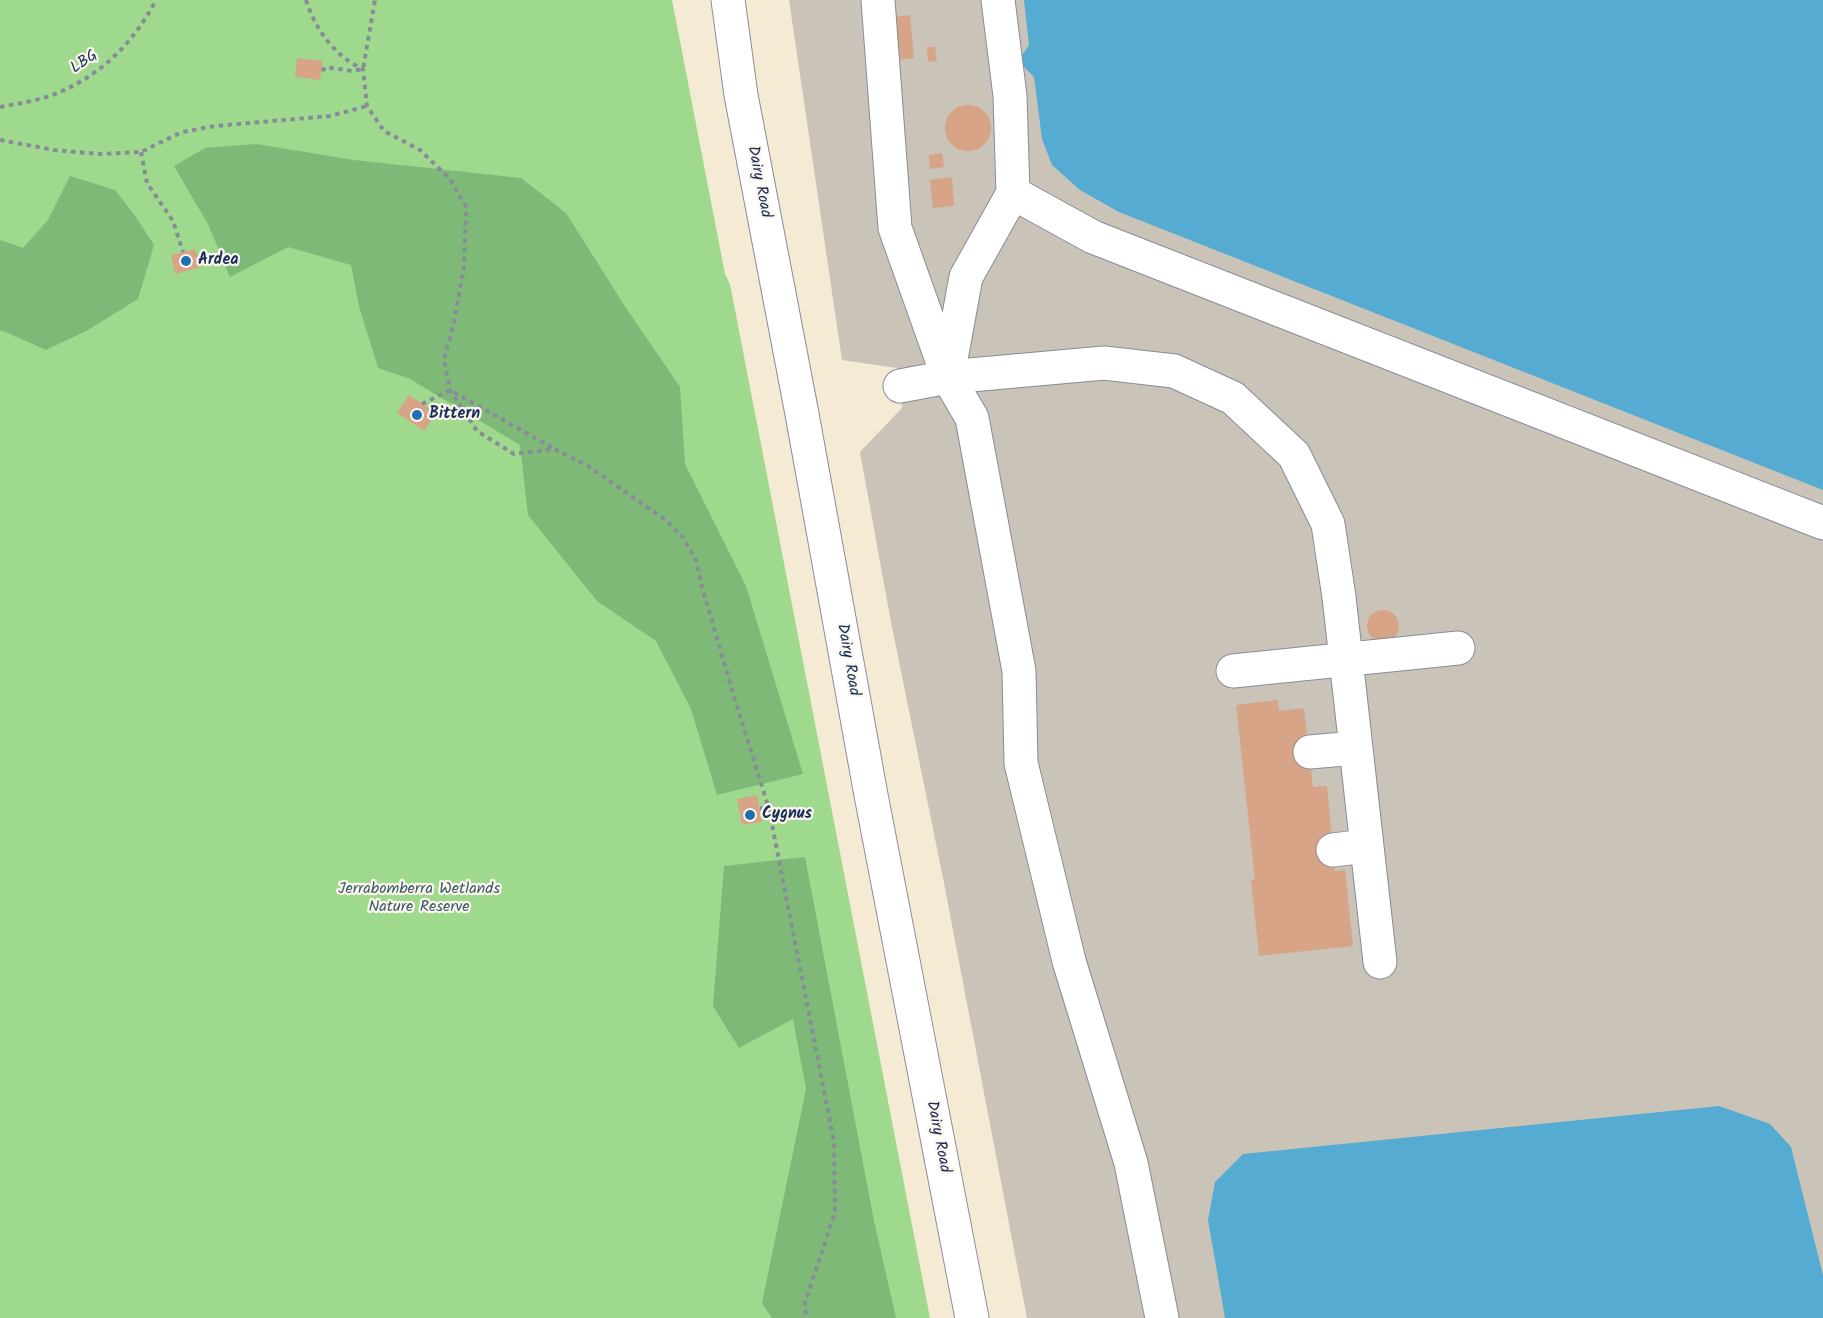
<!DOCTYPE html>
<style>
body{margin:0}
canvas{display:block;background:#f5ead4}
</style>
<canvas width="1823" height="1318"></canvas>
<script>
const ctx = document.querySelector('canvas').getContext('2d');
ctx.lineJoin = 'round';
function fill(path, color) {
  ctx.fillStyle = color;
  ctx.fill(path, 'evenodd');
}
function trace(path, color, width, dash) {
  ctx.strokeStyle = color;
  ctx.lineWidth = width;
  ctx.lineCap = dash ? 'butt' : 'round';
  ctx.setLineDash(dash || []);
  ctx.stroke(path);
}
function drawText(font, color, halo, rows, align = 'center') {
  ctx.font = font + ' Kalam,sans-serif';
  ctx.lineWidth = 4.5;
  ctx.setLineDash([]);
  ctx.textBaseline = 'middle';
  ctx.strokeStyle = halo;
  ctx.fillStyle = color;
  for (const [text, x, y, turn = 0] of rows) {
    ctx.save();
    ctx.translate(x, y);
    ctx.rotate((+turn || 0) * Math.PI / 180);
    ctx.textAlign = isNaN(turn) ? turn : align;
    if (halo) ctx.strokeText(text, 0, 0);
    ctx.fillText(text, 0, 0);
    ctx.restore();
  }
}
const industrial = new Path2D(`
 M789 0H1823V1318H1027L944 883 891 622 860 452 902 408 897 368 842 360Z`);
const green = new Path2D(`
 M0 0H672L725 274 730 284 930 1318H0Z`);
const forest = new Path2D(`
 M256 144 354 160 521 178 566 213 624 305 680 387 685 464 746 586 803 774 717 795 691 709 656 641 597 601 528 515 520 445 410 379 378 368 359 306 351 265 288 247 230 277 208 224 174 166 205 148Z
 M70 176 115 190 136 217 154 245 138 299 88 330 46 350 1 330 0 332V240L23 248 48 220Z
 M805 857 874 1221 896 1318H772L762 1303 806 1089 793 1019 739 1048 713 1006 724 866Z`);
const water = new Path2D(`
 M1024 0H1823V490L1119 212 1080 190 1052 165 1042 139 1034 77 1018 61 1029 45Z
 M1719 1106 1770 1124 1791 1147 1823 1275V1318H1225L1208 1220 1215 1182 1243 1154Z`);
const building = new Path2D(`
 M910 15 914 58 897 60 892 17Z
 M927 47H935L937 61 928 62Z
 M297 58 323 61 320 80 295 77Z
 M945 128a23 23 0 1 1 46 0a23 23 0 1 1-46 0Z
 M942 153 944 167 930 169 929 155Z
 M952 177 954 206 933 208 930 180Z
 M195 249 201 267 175 274 171 255Z
 M409 395 436 413 424 431 397 413Z
 M1367 626a16 16 0 1 1 32 0a16 16 0 1 1-32 0Z
 M1278 700 1279 711 1304 708 1313 787 1327 786 1335 871 1345 870 1353 946 1259 956 1251 880H1255L1236 705Z
 M757 795 762 822 742 825 737 799Z`);
const path = new Path2D(`
 M306 0C315 29 335 57 363 69L367 106 384 131 420 150 450 179 466 207 464 266 454 323 444 359 450 390 477 431 514 454 554 449 588 466 664 519 682 536 696 560 702 587 733 693 769 809 834 1142 835 1212 805 1303 806 1318
 M322 71 326 67 352 71 363 69 375 0
 M0 107C21 103 43 100 62 91 105 72 135 40 156 0
 M0 140 54 150 99 154 141 152 182 132 215 126 330 116 367 106
 M141 152 147 183 173 221 183 252
 M422 404 450 390 553 448
 M760 808 769 809`);
const minor = new Path2D(`
 M728 0 741 95 802 414 871 795 972 1318
 M878 0 895 228 948 377 972 418 1019 671 1021 763 1069 961 1131 1163 1162 1318
 M1013 193 1093 237 1823 523
 M948 375 966 277 1013 193 1010 96 998 0
 M900 386 948 377 1104 363 1174 371 1233 398 1294 455 1328 524 1339 597 1380 962
 M1233 671 1458 648
 M1310 752 1355 748
 M1333 850 1366 846`);
const markers = [
 [186,261,6,"#1f6fb2"],
 [417,415,6,"#1f6fb2"],
 [750,815,6,"#1f6fb2"]
];
const streetNames = [
 ["LBG",85,63,-34],
 ["Dairy Road",758,182,79],
 ["Dairy Road",847,660,80],
 ["Dairy Road",937,1137,79]
];
const poiNames = [
 ["Ardea",198,261],
 ["Bittern",429,415],
 ["Cygnus",762,815]
];
const parkNames = [
 ["Jerrabomberra Wetlands",419,890],
 ["Nature Reserve",419,908]
];
fill(industrial, '#c9c3b8');
fill(green, '#9ed98d');
fill(forest, '#7eb978');
fill(water, '#55abd1');
fill(building, '#d7a487');
trace(minor, '#888c99', 35);
trace(path, '#888c99', 4, [4.5, 4.5]);
trace(minor, '#fff', 33);
for (const [x, y, r, color] of markers) {
  const dot = new Path2D();
  dot.arc(x, y, r, 0, 2 * Math.PI);
  ctx.fillStyle = color;
  ctx.fill(dot);
  trace(dot, '#fbf7ec', 2);
}
drawText('16px', '#1b2f5e', '#fbf7ec', streetNames);
drawText('bold 16px', '#1b2f5e', '#fbf7ec', poiNames, 'left');
drawText('16px', '#3c5a6a', '#fbf7ec', parkNames);
</script>
